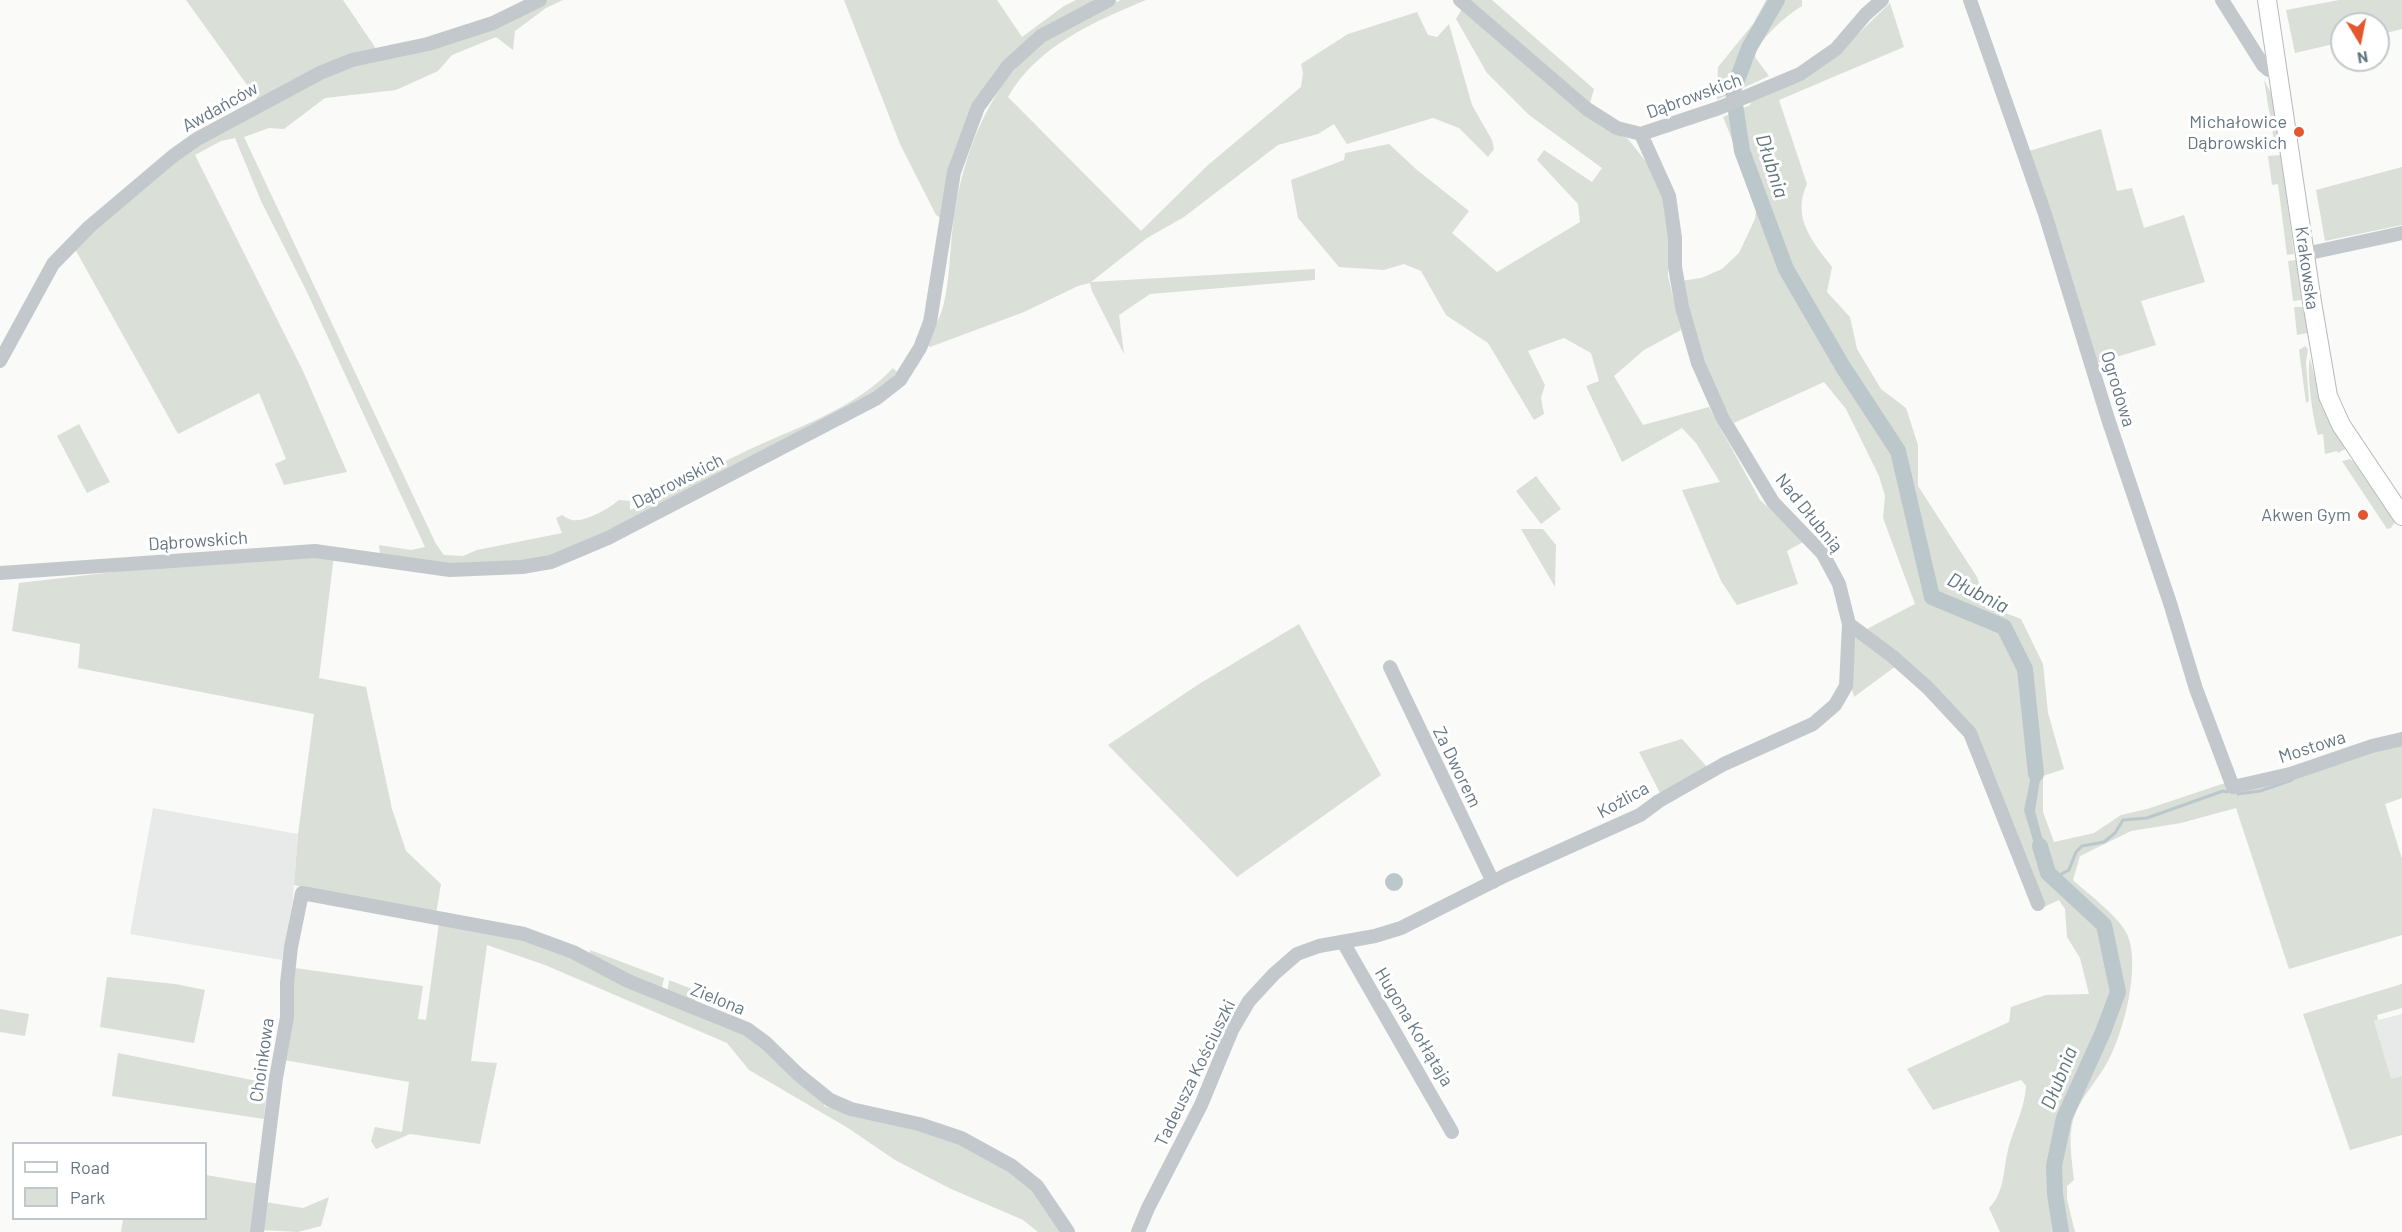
<!DOCTYPE html>
<meta charset="utf-8">
<style>
body{margin:0}
#map{position:relative;width:2402px;height:1232px;overflow:hidden;background:#fafaf8;font-family:Barlow,sans-serif}
canvas{display:block}
.legend{position:absolute;left:12px;top:1142px;width:195px;height:78px;box-sizing:border-box;background:#fff;border:2px solid #c1c8cd;margin:0;padding:8px 10px;list-style:none;font-size:18px;color:#657683}
.legend li{display:flex;align-items:center;gap:12px;height:30px}
.legend b{width:30px;border:2px solid #c1c8cd}
.north{position:absolute;left:2330px;top:12px;width:60px;height:60px;box-sizing:border-box;background:#fff;border:2px solid #c1c8cd;border-radius:50%;rotate:170deg;font-size:16px;font-weight:700;line-height:24px;text-align:center;color:#657683}
.north::after{content:'';display:block;margin:auto;width:21px;height:27px;background:#e4572e;clip-path:polygon(50% 0,100% 100%,50% 72%,0 100%)}
</style>
<div id="map">
<canvas width="2402" height="1232"></canvas>
<ul class="legend">
<li><b style="height:8px;background:#fff"></b>Road</li>
<li><b style="height:16px;background:#dadfd7"></b>Park</li>
</ul>
<div class="north">N</div>
</div>
<script>
const ctx = document.querySelector('canvas').getContext('2d');
ctx.lineJoin = 'round';
function fill(path, color) {
  ctx.fillStyle = color;
  ctx.fill(path, 'evenodd');
}
function trace(path, color, width, dash) {
  ctx.strokeStyle = color;
  ctx.lineWidth = width;
  ctx.lineCap = dash ? 'butt' : 'round';
  ctx.setLineDash(dash || []);
  ctx.stroke(path);
}
function drawText(font, color, halo, rows, align = 'center') {
  ctx.font = font + ' Barlow,sans-serif';
  ctx.lineWidth = 6;
  ctx.setLineDash([]);
  ctx.textBaseline = 'middle';
  ctx.strokeStyle = halo;
  ctx.fillStyle = color;
  for (const [text, x, y, turn = 0] of rows) {
    ctx.save();
    ctx.translate(x, y);
    ctx.rotate((+turn || 0) * Math.PI / 180);
    ctx.textAlign = isNaN(turn) ? turn : align;
    if (halo) ctx.strokeText(text, 0, 0);
    ctx.fillText(text, 0, 0);
    ctx.restore();
  }
}
const built = new Path2D(`
 M153 808 298 834 293 898 282 960 130 934Z
 M2402 1014V1076L2391 1080 2374 1021Z`);
const green = new Path2D(`
 M186 0H343L381 56 548 0H563L546 8 515 31 513 50 496 37 452 55 438 71 396 90 325 98 284 129 269 128 244 137 436 544 444 555 463 556 477 550 562 533 556 518 562 515C565 517 568 519 572 520 586 522 608 509 619 500L630 501V510L635 508C672 489 708 469 746 451 795 428 855 409 893 368L897 372 886 385 853 406 629 521 546 559 481 566 436 565 380 554 379 545 411 550 425 547 306 290 261 201 235 138 221 141 195 155 303 371 347 472 284 485 275 464 286 459 259 393 178 434 70 240 84 224 260 103Z
 M844 0H997L1022 37 1064 6 1076 0H1100L1087 6 988 86 941 218 936 215 900 144Z
 M1121 0H1146C1095 21 1036 47 1008 97L1141 231 1208 165 1301 87 1303 73 1301 64 1348 34 1417 12 1428 35 1437 37 1449 24 1472 105 1492 140 1494 149 1488 157 1459 128 1433 118 1347 144 1334 124 1318 134 1278 145 1184 217 1147 238 1091 282 1315 269V280L1150 294 1119 315 1124 354 1092 291 1090 283 1078 286 1024 312 930 347 927 345C932 333 939 320 943 307 950 281 950 244 954 216 964 150 992 78 1048 39 1071 23 1096 11 1121 0Z
 M1469 0H1492L1594 89 1590 103Z
 M1766 0H1802V6C1787 15 1758 39 1755 57L1769 76 1717 100 1718 67 1753 24Z
 M2339 0H2402V29L2378 35V24H2342V42L2295 53 2286 10Z
 M1890 3 1904 47 1779 100 1807 184C1791 218 1813 242 1832 267L1827 292 1850 317 1857 349 1881 389 1906 408 1918 445V486L1977 577 1984 599 2000 611 2021 619 2043 664 2048 713 2064 769 2043 776V812L2054 842 2094 833 2121 815 2147 809 2228 782 2402 742V798L2385 804 2402 859V935L2289 969 2236 808 2181 823 2131 831 2080 856 2073 880C2088 894 2120 917 2128 936 2140 969 2124 1031 2108 1061 2097 1082 2080 1097 2073 1120 2068 1139 2072 1161 2074 1180L2067 1186V1199L2075 1232H2000L1989 1208C2005 1192 2003 1170 2008 1150 2014 1126 2024 1112 2026 1086L2021 1080 1933 1110 1907 1069 2009 1022 2011 1007 2046 995 2089 994 2080 958 2067 937 2065 909 2059 900 2044 907 1973 730 1863 631 1915 604 1883 518 1885 496 1879 476 1846 409 1824 382 1734 423 1717 395 1705 369 1681 281 1701 278 1722 269 1739 253 1755 219 1757 202 1723 117 1750 105 1752 100 1801 80 1829 62Z
 M1462 9 1589 118 1628 139 1651 168 1668 206V276L1681 330 1644 350 1614 376 1643 425 1709 407 1760 500 1805 541 1787 551 1798 584 1737 605 1721 581 1682 490 1720 482 1696 443 1682 428 1622 462 1586 386 1599 381 1591 353 1564 338 1528 351 1545 385 1541 398 1544 414 1534 420 1488 343 1446 315 1421 271 1404 264 1384 270 1339 267 1298 218 1291 180 1344 160 1345 153 1389 144 1417 170 1469 211 1452 233 1497 272 1580 222 1578 204 1537 160 1544 150 1592 182 1602 168 1529 115 1487 73 1456 19Z
 M2264 80 2272 95 2280 146 2275 147Z
 M2101 129 2117 191 2132 188 2144 228 2184 215 2205 282 2141 301 2156 345 2093 364 2026 152Z
 M2281 155 2294 254 2287 255 2278 184 2272 185 2268 156Z
 M2402 167V225L2325 241 2316 190Z
 M2296 260 2302 300 2293 301 2288 261Z
 M2294 307H2303L2308 333 2297 335Z
 M2305 346 2308 349 2306 362 2309 401 2306 403 2299 350Z
 M2310 358 2321 405 2345 449 2338 453 2337 451 2325 454 2323 434 2318 435C2313 420 2306 373 2310 358Z
 M79 424 110 482 87 493 57 436Z
 M2350 459 2354 462 2395 522 2391 528 2387 529 2342 461Z
 M1536 476 1561 509 1541 524 1516 491Z
 M1521 529H1543L1556 545 1555 587Z
 M334 556 319 678 366 687 392 809 406 851 441 884 436 914 294 885 298 834 314 714 78 668 80 644 12 631 19 583 157 567Z
 M1299 624 1381 775 1237 877 1108 745 1199 684Z
 M1856 635 1896 666 1854 697 1851 685Z
 M1682 739 1707 767 1660 793 1639 752Z
 M439 923 546 946 748 1034 825 1099 824 1106 829 1108 832 1103 952 1139 1026 1180 1064 1232H1038L1023 1220 949 1188 895 1160 848 1128 749 1070 727 1043 545 965 487 945 471 1061 497 1063 480 1144 410 1134 376 1149 371 1141 375 1127 402 1132 409 1082 284 1060 295 968 423 986 418 1019 426 1020Z
 M590 950 664 978 661 992 590 958Z
 M107 977 175 984 205 990 194 1043 100 1027Z
 M669 980 697 991 694 1005 667 994Z
 M2402 984V1008L2377 1015 2378 1020 2374 1021 2391 1079 2402 1076V1135L2350 1150 2303 1014Z
 M0 1009 29 1014 25 1036 0 1032Z
 M118 1053 267 1083 264 1119 112 1096Z
 M206 1175 259 1184 253 1232H121L123 1219 206 1218Z
 M329 1197 321 1226 298 1232 260 1230 265 1202 303 1208Z`);
const water = new Path2D(`
 M2038 752 2041 773 2035 811 2050 866 2041 867 2024 810 2031 776 2028 758Z
 M1385 882a9 9 0 1 1 18 0a9 9 0 1 1-18 0Z`);
const stream = new Path2D(`
 M2238 794 2260 791 2292 780
 M2054 878 2069 870 2076 852 2082 846 2104 842 2115 833 2123 820 2147 818 2223 791 2227 792`);
const river = new Path2D(`
 M1777 0 1749 48 1733 91 1742 151 1786 269 1843 367 1898 451 1932 597 2004 627 2025 669 2036 774
 M2040 846 2048 873 2104 925 2118 992 2103 1032 2064 1118 2054 1166 2055 1194 2061 1232`);
const minor = new Path2D(`
 M1460 0 1587 109 1617 128 1641 134 1719 108 1800 74 1836 49 1866 14 1882 0
 M1970 0 2045 214 2108 419 2170 603 2196 689 2233 787 2290 774 2372 746 2402 739
 M2222 0 2263 65 2269 70 2277 72
 M2305 254 2402 233
 M0 361 53 264 89 227 173 156 197 139 320 73 352 60 428 44 493 23 540 0
 M0 573 315 551 450 570 522 567 551 562 608 538 860 407 877 398 900 380 920 348 930 322 954 172 978 107 1008 66 1041 36 1109 0
 M1849 624 1892 656 1928 688 1970 733 2038 904
 M1390 667 1493 882
 M1343 942 1452 1132
 M257 1232 276 1078 287 1017V983L291 947 302 893 524 934 573 952 628 981 747 1029 766 1043 799 1075 830 1100 851 1109 919 1124 961 1138 1012 1166 1037 1186 1068 1232
 M1138 1232 1148 1208 1201 1105 1232 1030 1249 1001 1274 974 1297 954 1319 946 1375 936 1401 928 1506 875 1640 815 1659 801 1724 764 1813 724 1835 705 1846 686 1849 624 1839 584 1823 554 1773 502 1722 417 1698 363 1682 307 1675 267V238L1669 196 1641 134`);
const major = new Path2D(`
 M2267 0 2312 302 2328 396 2341 425 2402 516`);
const markers = [
 [2299,132,6,"#e4572e"],
 [2363,515,6,"#e4572e"]
];
const streetNames = [
 ["Dąbrowskich",1694,96,-20],
 ["Awdańców",220,107,-29],
 ["Krakowska",2307,268,82],
 ["Ogrodowa",2118,389,73],
 ["Dąbrowskich",678,481,-27],
 ["Nad Dłubnią",1809,513,51],
 ["Dąbrowskich",198,541,-4],
 ["Mostowa",2312,747,-18],
 ["Za Dworem",1457,767,64],
 ["Koźlica",1623,800,-29],
 ["Zielona",718,999,22],
 ["Hugona Kołłątaja",1414,1027,59],
 ["Choinkowa",262,1060,-82],
 ["Tadeusza Kościuszki",1195,1073,-64]
];
const poiNames = [
 ["Michałowice",2287,122],
 ["Dąbrowskich",2287,143],
 ["Akwen Gym",2351,515]
];
const waterNames = [
 ["Dłubnia",1772,166,72],
 ["Dłubnia",1978,593,27],
 ["Dłubnia",2059,1078,-68]
];
fill(built, '#e8e9e9');
fill(green, '#dadfd7');
fill(water, '#bbc7cb');
trace(stream, '#bbc7cb', 3);
trace(river, '#bbc7cb', 16);
trace(major, '#b5babe', 20);
trace(minor, '#c3c8cc', 14);
trace(major, '#fff', 18);
for (const [x, y, r, color] of markers) {
  const dot = new Path2D();
  dot.arc(x, y, r, 0, 2 * Math.PI);
  ctx.fillStyle = color;
  ctx.fill(dot);
  trace(dot, '#fff', 2);
}
drawText('18px', '#657683', '#fff', streetNames);
drawText('18px', '#657683', '#fff', poiNames, 'right');
drawText('italic 20px', '#60757c', '#fff', waterNames);
</script>
